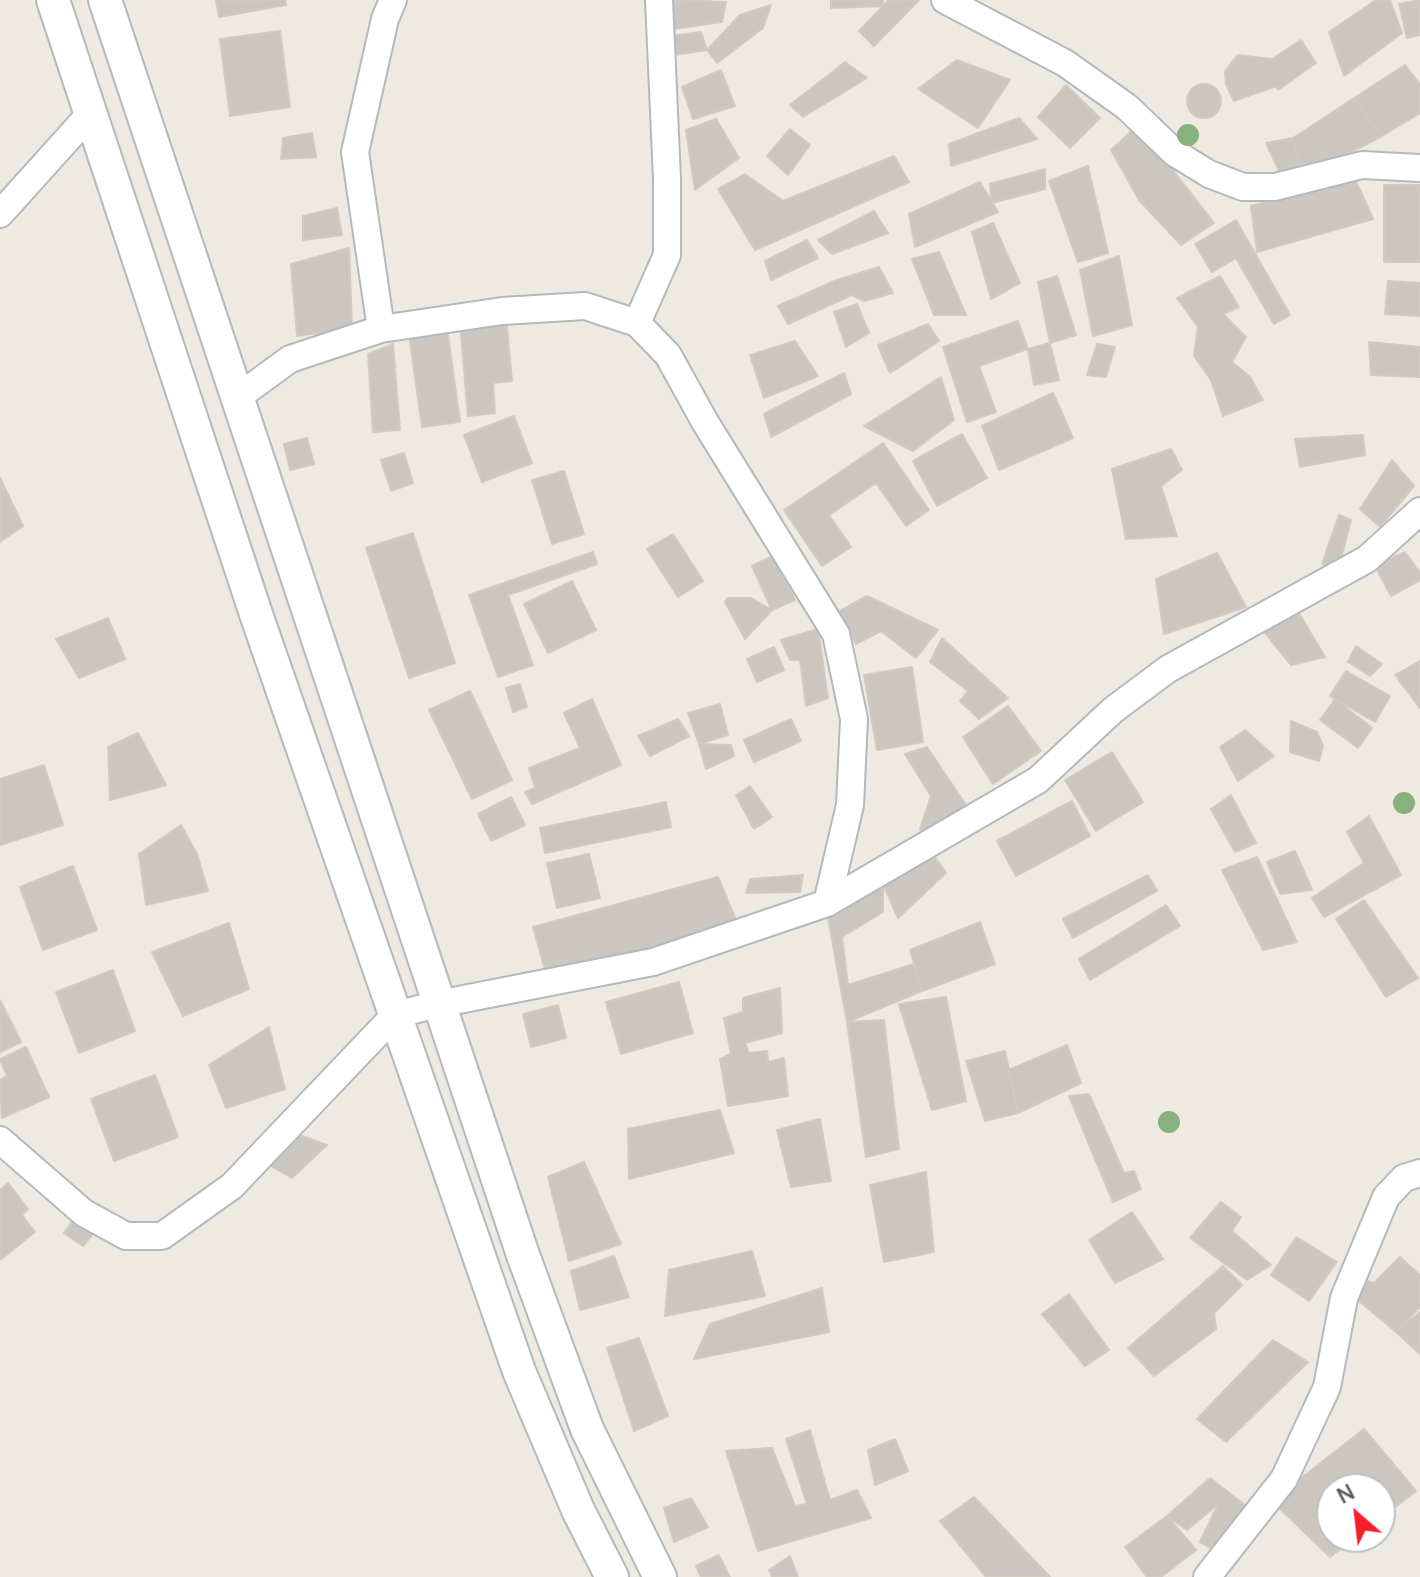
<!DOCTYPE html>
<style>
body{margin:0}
#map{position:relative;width:1420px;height:1577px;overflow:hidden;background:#eeeae1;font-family:Manrope,sans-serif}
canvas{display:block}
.north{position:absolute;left:1316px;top:1473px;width:80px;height:80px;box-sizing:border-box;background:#fff;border:2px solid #bdbfc1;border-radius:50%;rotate:332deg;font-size:22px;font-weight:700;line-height:32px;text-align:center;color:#5a6064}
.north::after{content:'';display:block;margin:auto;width:28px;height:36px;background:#f81e2a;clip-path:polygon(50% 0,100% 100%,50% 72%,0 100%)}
</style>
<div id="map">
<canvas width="1420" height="1577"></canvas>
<div class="north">N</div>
</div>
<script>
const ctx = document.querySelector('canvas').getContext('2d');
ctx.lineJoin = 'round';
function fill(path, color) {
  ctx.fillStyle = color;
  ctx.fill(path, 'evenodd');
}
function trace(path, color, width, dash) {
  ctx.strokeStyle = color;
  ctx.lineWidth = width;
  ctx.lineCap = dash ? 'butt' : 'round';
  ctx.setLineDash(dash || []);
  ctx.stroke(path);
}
const building = new Path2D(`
 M216 0H285L286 5 219 17Z
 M675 0 726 2 722 22 667 30Z
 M831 0H883V6L831 8Z
 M889 0H919L874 46 859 31Z
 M1376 0H1390L1402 33 1344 76 1329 32Z
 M1420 0V35L1407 38 1399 4Z
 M771 5 763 28 717 63 707 50 740 15Z
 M280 31 290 107 230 116 220 39Z
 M701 32 707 50 674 55 672 36Z
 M1301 40 1316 63 1278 90 1276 86 1234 101 1226 84 1225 71 1238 55 1272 59Z
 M957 60 1010 80 978 128 918 89Z
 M845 62 867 78 803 117 790 105Z
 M1405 65 1420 84V113L1382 136 1354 98Z
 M721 70 735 106 693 119 682 87Z
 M1187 101a17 17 0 1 1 34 0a17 17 0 1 1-34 0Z
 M1066 85 1100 118 1070 148 1038 117Z
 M1354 98 1382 136 1334 161 1300 164 1293 138Z
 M1019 118 1037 139 951 166 949 144Z
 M716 119 739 158 695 190 686 130Z
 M1138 125 1214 223 1181 245 1139 200 1111 150Z
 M790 129 810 145 788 175 767 156Z
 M312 133 316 157 281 159 283 138Z
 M1293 138 1300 164 1281 175 1266 143Z
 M894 156 909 182 755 250 718 189 745 174 783 201Z
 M1088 166 1108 253 1078 262 1049 181Z
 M1045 169V189L992 203 990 184Z
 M1355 179 1373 219 1257 252 1251 206Z
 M980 182 998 212 915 247 909 214Z
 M1384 185H1420V262H1384Z
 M337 208 342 235 303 240V216Z
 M874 211 888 233 832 254 818 240Z
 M1236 220 1290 315 1274 324 1236 258 1212 272 1195 244Z
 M993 223 1020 283 991 299 972 232Z
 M807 240 818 258 771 280 765 261Z
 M349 248 352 328 297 336 291 264Z
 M939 252 966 315H934L912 259Z
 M1119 256 1132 325 1093 336 1080 270Z
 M879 267 893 293 864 301 852 295 788 324 778 306 837 280Z
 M1057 276 1076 335 1050 343 1038 282Z
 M1220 276 1239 307 1223 314 1246 337 1232 362 1250 377 1263 400 1223 416 1211 380 1194 356 1198 327 1177 298Z
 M1388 281 1420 283V316L1385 314Z
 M857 304 869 333 846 347 834 312Z
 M506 317 512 381 493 383 495 413 468 416 460 322Z
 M1018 321 1028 349 979 366 996 412 967 422 943 347Z
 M928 324 939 341 890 373 878 345Z
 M447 328 460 422 422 427 409 334Z
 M795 341 818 376 764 398 750 355Z
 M1369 342 1420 347V377L1371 375Z
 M1050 343 1059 380 1034 385 1028 349Z
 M393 344 400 430 373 432 368 354Z
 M1097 344 1115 347 1106 377 1087 375Z
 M844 373 851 394 771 437 764 414Z
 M941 377 954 420 913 451 864 426Z
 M1053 393 1073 438 999 470 982 426Z
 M514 416 532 463 482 482 464 435Z
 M962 434 987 478 937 506 913 461Z
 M1363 435 1365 455 1300 467 1295 439Z
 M307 438 314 464 290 470 284 444Z
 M883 443 929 510 906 526 876 483 829 515 851 547 822 566 784 510Z
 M1171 449 1182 470 1161 486 1177 536 1126 539 1112 469Z
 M404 453 413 483 391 491 381 460Z
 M1392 460 1414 486 1380 527 1360 509Z
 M564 471 584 534 552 544 532 480Z
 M0 478 23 526 0 542Z
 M1339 515 1351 520 1339 566 1322 564Z
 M413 533 455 663 409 678 366 548Z
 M673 534 703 581 678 597 647 549Z
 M593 552 597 564 508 595 533 665 498 677 469 595Z
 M1405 552 1420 573V580L1391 596 1375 566Z
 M1217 553 1246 607 1164 634 1156 579Z
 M773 556 795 600 772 610 752 566Z
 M572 581 596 630 548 653 524 604Z
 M867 596 938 630 916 658 881 631 856 644 838 612Z
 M727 598H751L772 610 745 639 725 602Z
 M1297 610 1325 657 1291 665 1262 629Z
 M108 618 125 659 79 678 56 639Z
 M818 629 828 698 806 706 800 660H790L781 640Z
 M942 638 1008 698 979 719 960 701 968 691 930 662Z
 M1356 646 1382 664 1370 676 1348 662Z
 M774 647 784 670 757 682 747 659Z
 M1420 661V708L1395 675Z
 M912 667 923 742 877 750 864 675Z
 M1346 671 1390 696 1375 722 1330 696Z
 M520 684 527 707 513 712 506 688Z
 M470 691 512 780 472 799 429 710Z
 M592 699 621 765 532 804 525 792 535 788 529 768 580 748 564 713Z
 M1335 699 1372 728 1358 748 1320 720Z
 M720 704 728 735 699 744 688 713Z
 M1008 706 1041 751 993 784 963 737Z
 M678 719 689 736 650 756 638 736Z
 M791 719 801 741 754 762 744 740Z
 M1291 721 1317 732 1323 746 1319 761 1290 752Z
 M1245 730 1274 756 1238 781 1220 747Z
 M138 733 166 785 110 800 108 747Z
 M699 744 731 745 734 756 706 769Z
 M927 747 970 811 924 835 920 829 931 796 905 754Z
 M1112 752 1143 802 1096 831 1065 780Z
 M44 765 63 825 0 845V779Z
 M750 786 772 817 754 829 736 795Z
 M1231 795 1256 843 1235 852 1211 809Z
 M511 797 525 825 491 841 478 814Z
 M1072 801 1090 836 1016 876 997 841Z
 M666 802 671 827 545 853 540 828Z
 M1369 816 1401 875 1324 917 1312 898 1364 863 1347 832Z
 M181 825 197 854 208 891 146 905 139 854Z
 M1295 851 1312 890 1280 894 1267 862Z
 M589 854 600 898 557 908 547 863Z
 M934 856 946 873 898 918 883 884Z
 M1257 857 1297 942 1263 950 1222 870Z
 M73 866 97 930 43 950 20 887Z
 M803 875 800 892 746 893 750 879Z
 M1148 875 1157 891 1073 938 1063 919Z
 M718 877 738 925 547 976 533 927Z
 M883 884V912L842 937 848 985 914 964 922 991 847 1022 827 912Z
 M1364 900 1418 978 1386 997 1336 919Z
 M1166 905 1180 926 1090 980 1079 959Z
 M980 922 995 964 922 991 910 950Z
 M229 923 249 989 183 1016 152 952Z
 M113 970 135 1031 79 1053 56 992Z
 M679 982 693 1033 621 1054 606 1002Z
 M780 988 782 1033 745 1043 749 1053 767 1051 768 1062 784 1058 788 1096 728 1106 720 1059 731 1054 724 1018 743 1012V998Z
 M946 997 966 1101 932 1110 899 1004Z
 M0 1000 21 1042 0 1052Z
 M558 1005 566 1038 531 1047 523 1014Z
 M884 1020 899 1149 866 1157 847 1022Z
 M269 1027 285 1089 226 1108 209 1065Z
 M1067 1045 1081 1083 1018 1113 1009 1070Z
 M26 1047 49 1097 2 1118 0 1080 7 1076 0 1059Z
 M1005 1051 1018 1113 985 1121 966 1061Z
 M155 1075 178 1137 114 1161 91 1099Z
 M1089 1094 1124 1173 1134 1171 1141 1189 1113 1202 1069 1096Z
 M720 1110 734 1153 629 1179 628 1129Z
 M820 1119 831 1181 791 1187 777 1130Z
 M299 1135 327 1145 292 1178 271 1166Z
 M584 1162 621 1244 569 1261 548 1177Z
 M926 1172 934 1252 884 1262 870 1185Z
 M8 1183 28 1209 22 1215 35 1232 0 1260V1190Z
 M1221 1202 1241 1217 1232 1231 1271 1265 1247 1280 1190 1238Z
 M1132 1212 1163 1259 1115 1283 1089 1240Z
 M72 1221 92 1235 83 1246 64 1233Z
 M1296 1237 1337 1262 1309 1301 1271 1275Z
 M752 1251 765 1296 665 1316 669 1270Z
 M614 1256 629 1297 580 1310 571 1271Z
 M1400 1257 1420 1275V1307L1396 1332 1352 1295 1358 1278 1374 1283Z
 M1223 1266 1242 1285 1214 1313 1216 1329 1154 1376 1128 1348Z
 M822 1288 829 1332 694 1359 710 1324Z
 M1069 1294 1109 1350 1085 1366 1042 1314Z
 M1420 1312V1354L1396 1332Z
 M639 1338 668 1416 634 1431 607 1348Z
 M1273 1340 1308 1362 1226 1442 1197 1419Z
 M1364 1429 1416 1491 1380 1519V1489H1332V1537H1356L1330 1557 1272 1501Z
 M810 1430 830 1500 857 1490 871 1518 758 1551 726 1451 772 1448 795 1506 807 1504 786 1439Z
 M895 1439 908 1471 875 1485 868 1450Z
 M1210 1478 1246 1506 1217 1552 1200 1542 1218 1504 1187 1530 1167 1516Z
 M974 1497 1050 1577H986L940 1521Z
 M691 1498 708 1527 674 1542 664 1508Z
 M1167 1516 1196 1550 1161 1577H1147L1125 1547Z
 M719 1555 730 1577H701L696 1566Z
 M790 1556 798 1577H772L769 1570Z`);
const minor = new Path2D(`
 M945 0 1065 63 1127 107 1175 153 1209 174 1243 187H1275L1362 165 1420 168
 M0 214 91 113
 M637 323 667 255V179L659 0
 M381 329 355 152 385 19 393 0
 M238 397 290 359 381 329 502 311 585 306 637 323 668 355 705 422 836 634 854 719 850 805 827 903
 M0 1140 84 1213 126 1236H162L232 1186 395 1015 438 1004 653 962 827 903 1038 780 1113 710 1168 669 1367 559 1420 511
 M1207 1577 1284 1479 1327 1387 1344 1298 1386 1197 1404 1178 1420 1173`);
const tertiary = new Path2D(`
 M53 0 256 614 519 1371 578 1510 612 1577
 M105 0 523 1255 587 1429 660 1577`);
const trees = [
 [1188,135],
 [1404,803],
 [1169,1122]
];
fill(building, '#cbc7c0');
trace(building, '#d3cabf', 2);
trace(minor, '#b4b9bd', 30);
trace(tertiary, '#b4b9bd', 36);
trace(minor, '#fff', 26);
trace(tertiary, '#fff', 32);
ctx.fillStyle = '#87b17d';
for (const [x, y] of trees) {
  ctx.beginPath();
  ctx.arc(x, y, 11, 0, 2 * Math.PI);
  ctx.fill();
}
</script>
